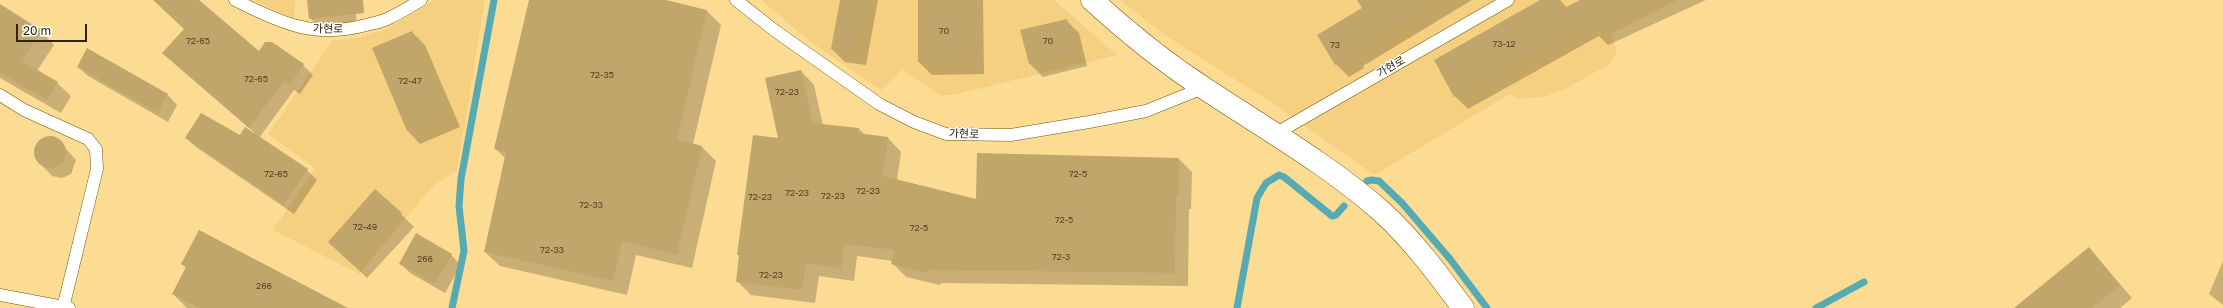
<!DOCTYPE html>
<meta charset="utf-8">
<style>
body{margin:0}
#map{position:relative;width:2223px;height:308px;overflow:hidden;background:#fcdb93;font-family:"Golos Text",sans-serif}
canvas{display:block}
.scale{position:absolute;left:16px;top:24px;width:71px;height:18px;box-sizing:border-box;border:2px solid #2e2203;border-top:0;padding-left:5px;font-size:12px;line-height:14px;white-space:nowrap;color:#2e2203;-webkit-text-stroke:3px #fff;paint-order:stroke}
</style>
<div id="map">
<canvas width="2223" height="308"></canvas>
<div class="scale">20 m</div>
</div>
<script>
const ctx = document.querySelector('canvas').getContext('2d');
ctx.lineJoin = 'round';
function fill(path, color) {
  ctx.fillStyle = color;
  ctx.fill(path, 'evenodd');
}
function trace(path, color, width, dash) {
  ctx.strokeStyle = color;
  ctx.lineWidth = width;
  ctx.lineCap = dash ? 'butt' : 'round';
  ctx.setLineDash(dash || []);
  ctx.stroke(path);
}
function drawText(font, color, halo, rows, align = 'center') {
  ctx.font = font + ' "Golos Text","Noto Sans KR",sans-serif';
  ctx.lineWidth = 3;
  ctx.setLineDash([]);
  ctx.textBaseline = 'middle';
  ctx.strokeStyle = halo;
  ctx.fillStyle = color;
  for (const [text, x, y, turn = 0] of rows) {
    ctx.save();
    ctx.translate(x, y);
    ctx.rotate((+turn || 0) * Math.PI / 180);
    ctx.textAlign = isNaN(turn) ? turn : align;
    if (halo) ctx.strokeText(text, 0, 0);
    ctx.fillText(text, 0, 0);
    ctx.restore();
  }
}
const built = new Path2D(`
 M254 0H295L294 18 271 9Z
 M435 0H485L457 170 435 185 420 201 359 274 273 230 315 168 268 134 332 41 357 38 387 29Z
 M761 0H1054L1117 55 953 95H940L902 70 881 90 812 43Z
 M1120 0H1678L1611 34 1617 51 1610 64 1563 90 1544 97 1519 99 1510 94 1374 175 1277 106 1163 34Z`);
const shadow = new Path2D(`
 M154 0H193L259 53 303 65 313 75 300 94 294 90 259 138 307 170 317 180 294 214 196 147 186 138 240 136 255 133 164 53 185 29Z
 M308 0H354L357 24 320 28 310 18Z
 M530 0H661L707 11 721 25 693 144 702 147 716 161 692 268 636 255 627 295 500 266 485 252 506 159 495 148Z
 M841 0H878L866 65 845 62 832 49Z
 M919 0H983L984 74 932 75 919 62Z
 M1363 0H1472L1363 66 1364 68 1349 77 1336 64 1368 6Z
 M1542 0H1560L1567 8 1584 0H1706L1608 45 1599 36 1468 109 1455 96Z
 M0 6 41 31 54 45 37 71 57 83 71 96 61 113 0 78Z
 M1066 20 1079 33 1087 66 1043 77 1030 64 1022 31Z
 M412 32 425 45 460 127 420 144 408 131Z
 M88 50 168 95 177 105 168 122 88 76 78 67Z
 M801 71 814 85 823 125 859 129 865 135 888 138 901 152 897 180 977 200 1179 159 1192 172 1191 209H1189L1188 286 941 283 940 285 906 277 892 263 893 261 857 256 854 281 819 276 815 303 751 295 737 281 740 257 738 254 779 139Z
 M46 137 56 138 76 160 71 174 62 178 52 176 35 158 34 153 37 143Z
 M401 214 414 227 367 278 342 254Z
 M2089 248 2132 298 2120 308H2032Z
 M451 255 461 265 445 293 410 273 400 263Z
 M2223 261V305L2209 294Z
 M182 264 346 308H187L173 294 186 268Z`);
const stream = new Path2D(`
 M1367 181 1372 180 1379 181 1402 203 1450 259 1487 308
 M452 308 464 251 459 206 461 179 494 0
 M1237 308 1257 198 1266 183 1279 175 1284 177 1332 216 1336 215 1344 206
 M1816 308 1864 282`);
const building = new Path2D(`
 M153 0H199L259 51 265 42H272L304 64 290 85 284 81 249 128 162 53 184 29Z
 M307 0H363L364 13 309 19Z
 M529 0H666L707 10 677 139 702 146 677 255 622 241 613 281 484 252 506 152 494 149Z
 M840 0H863L853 53 831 49Z
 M918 0H970L971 62H918Z
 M1357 0H1438L1351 53 1352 55 1335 65 1317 35 1362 8Z
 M1540 0H1558L1563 9 1580 0H1666L1595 33 1589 21 1454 97 1434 60Z
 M0 4 41 30 22 61 58 82 47 100 0 73Z
 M1067 19 1075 53 1029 64 1020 30Z
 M412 31 447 114 407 131 372 48Z
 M87 48 168 94 158 113 77 67Z
 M801 70 813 123 859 128 858 133 888 137 883 176 976 199 977 153 1179 158 1178 196H1176L1175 273 928 270 927 273 891 264 894 250 844 244 841 268 806 263 802 290 736 282 739 255H737L753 135 778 138 765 78Z
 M201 113 240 135 245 127 308 169 284 205 185 138Z
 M34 152a16 16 0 1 1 32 0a16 16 0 1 1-32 0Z
 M375 189 402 213 354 266 328 242Z
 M199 230 348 308H199L172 294 186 267 181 264Z
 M416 233 452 254 435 284 399 264Z
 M2089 247 2120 285 2092 308H2014Z`);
const service = new Path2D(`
 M235 0C280 23 315 39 366 25 374 23 382 22 389 18 400 13 411 6 421 0
 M736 0 774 30 879 104 914 122 946 134 1011 135 1089 122 1146 111 1203 88
 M0 95 24 110 88 139 96 149 97 169 63 308
 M1275 134 1508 0
 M0 295 69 308`);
const tertiary = new Path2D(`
 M1092 0C1127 32 1164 62 1204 88 1264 128 1326 163 1381 211 1412 239 1438 274 1463 308`);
const numberNames = [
 ["70",944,31],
 ["72-65",198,41],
 ["70",1048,41],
 ["73-12",1504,44],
 ["73",1335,45],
 ["72-35",602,75],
 ["72-65",256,79],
 ["72-47",410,81],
 ["72-23",787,92],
 ["72-65",276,174],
 ["72-5",1078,174],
 ["72-23",868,191],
 ["72-23",797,193],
 ["72-23",833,196],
 ["72-23",760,197],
 ["72-33",591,205],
 ["72-5",1064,220],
 ["72-49",365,227],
 ["72-5",919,228],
 ["72-33",552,250],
 ["72-3",1061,257],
 ["266",425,259],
 ["72-23",771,275],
 ["266",264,286]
];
const streetNames = [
 ["가현로",328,29,1],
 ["가현로",1391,67,-30],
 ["가현로",964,134,2]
];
fill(built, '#f4d080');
fill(shadow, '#0003');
trace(stream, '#56aab4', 7);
fill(building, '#c1a66c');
trace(service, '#745600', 13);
trace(tertiary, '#745600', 23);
trace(service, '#fff', 12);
trace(tertiary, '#fff', 22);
drawText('9px', '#53431d', null, numberNames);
drawText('11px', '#2e2203', '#fff', streetNames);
</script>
